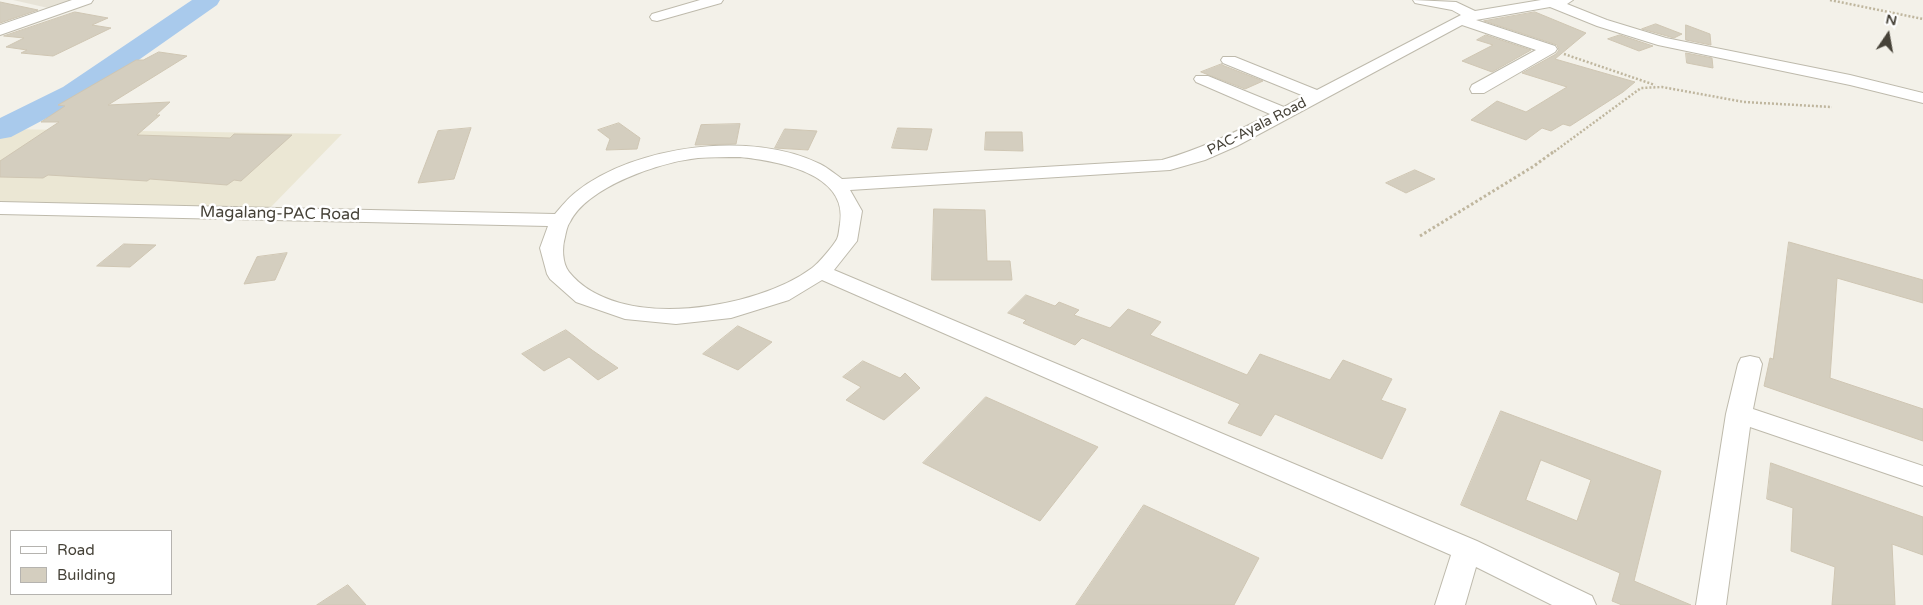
<!DOCTYPE html>
<style>
body{margin:0}
#map{position:relative;width:1923px;height:605px;overflow:hidden;background:#f3f1e9;font-family:"Varela Round",sans-serif}
canvas{display:block}
.legend{position:absolute;left:10px;top:530px;width:162px;height:65px;box-sizing:border-box;background:#fff;border:1px solid #b5b3af;margin:0;padding:6px 9px;list-style:none;font-size:15px;color:#464238}
.legend li{display:flex;align-items:center;gap:10px;height:25px}
.legend b{width:25px;border:1px solid #b5b3af}
.north{position:absolute;left:1863px;top:10px;width:50px;height:50px;-webkit-text-stroke:4px #fff;paint-order:stroke;rotate:12deg;font-size:14px;font-weight:700;line-height:20px;text-align:center;color:#464238}
.north::after{content:'';display:block;margin:auto;width:18px;height:22px;background:#464238;clip-path:polygon(50% 0,100% 100%,50% 72%,0 100%)}
</style>
<div id="map">
<canvas width="1923" height="605"></canvas>
<ul class="legend">
<li><b style="height:6px;background:#fff"></b>Road</li>
<li><b style="height:14px;background:#d4cebf"></b>Building</li>
</ul>
<div class="north">N</div>
</div>
<script>
const ctx = document.querySelector('canvas').getContext('2d');
ctx.lineJoin = 'round';
function fill(path, color) {
  ctx.fillStyle = color;
  ctx.fill(path, 'evenodd');
}
function trace(path, color, width, dash) {
  ctx.strokeStyle = color;
  ctx.lineWidth = width;
  ctx.lineCap = dash ? 'butt' : 'round';
  ctx.setLineDash(dash || []);
  ctx.stroke(path);
}
function drawText(font, color, halo, rows, align = 'center') {
  ctx.font = font + ' "Varela Round",sans-serif';
  ctx.lineWidth = 5;
  ctx.setLineDash([]);
  ctx.textBaseline = 'middle';
  ctx.strokeStyle = halo;
  ctx.fillStyle = color;
  for (const [text, x, y, turn = 0] of rows) {
    ctx.save();
    ctx.translate(x, y);
    ctx.rotate((+turn || 0) * Math.PI / 180);
    ctx.textAlign = isNaN(turn) ? turn : align;
    if (halo) ctx.strokeText(text, 0, 0);
    ctx.fillText(text, 0, 0);
    ctx.restore();
  }
}
const residential = new Path2D(`
 M13 0H86L57 10Z`);
const education = new Path2D(`
 M0 129 342 134 270 208 0 204Z`);
const river = new Path2D(`
 M192 0H220L217 5 83 99 11 137 0 139V118L63 87Z`);
const building = new Path2D(`
 M0 2 38 10 0 23Z
 M75 12 108 18 92 25 111 28 53 56 21 53 27 50 6 47 24 38 4 36Z
 M1535 12 1586 33 1555 59 1635 82 1623 92 1570 126 1563 124 1551 131 1542 128 1526 140 1471 120 1497 101 1526 112 1567 87 1522 73 1556 54 1559 50 1557 45 1484 21Z
 M1656 24 1682 34 1674 38 1642 29Z
 M1686 25 1710 34 1711 45 1686 40Z
 M1486 35 1531 50 1492 72 1462 61 1493 45 1477 40Z
 M1620 35 1653 46 1639 51 1608 39Z
 M159 52 187 56 108 105 170 102 156 115H160L137 135 230 138 234 134 292 135 241 181 234 180 227 185 150 179 147 181 48 175 43 178 0 177V161L59 122H41L65 106 58 105 136 60H143Z
 M1686 53 1712 58 1713 68 1687 63Z
 M1222 64V65L1263 81 1245 89 1201 72Z
 M619 123 640 138 637 149 606 150 610 139 598 130Z
 M740 124 736 144 695 145 701 125Z
 M471 128 454 179 418 183 438 131Z
 M898 128 932 129 927 150 892 148Z
 M785 129 817 131 808 150 775 148Z
 M986 132H1022L1023 151 985 150Z
 M1415 170 1435 179 1406 193 1386 183Z
 M934 209 985 210 987 261H1010L1012 280H932Z
 M1789 242 1923 280V303L1837 278 1830 378 1923 409V441L1764 386 1770 358 1773 359Z
 M124 244 156 245 130 267 97 266Z
 M287 253 275 280 244 284 257 257Z
 M1026 295 1055 306 1059 302 1079 310 1074 315 1110 328 1128 309 1161 322 1150 335 1247 375 1260 354 1330 380 1343 360 1392 379 1381 400 1406 409 1382 459 1275 414 1261 436 1228 423 1240 404 1082 338 1075 345 1023 323 1026 320 1008 313Z
 M738 326 772 342 738 370 703 354Z
 M566 330 592 350 618 368 598 380 569 357 544 371 522 354Z
 M863 361 900 378 905 373 920 388 884 420 846 400 861 387 843 377Z
 M986 397 1098 447 1040 521 923 463Z
 M1501 411 1661 471 1634 581 1691 605H1622L1612 601 1620 573 1461 505ZM1541 460 1591 480 1577 521 1526 500Z
 M1771 463 1923 517V555L1892 544 1895 605H1832L1835 567 1791 551 1793 508 1767 499Z
 M1144 505 1259 558 1234 605H1076Z
 M348 585 366 605H317Z`);
const pathFar1 = new Path2D(`
 M1830 0 1923 19
 M1564 54 1655 85
 M1551 154 1641 88 1662 87 1744 102 1832 107`);
const path = new Path2D(`
 M1420 236 1534 166 1553 152`);
const minor = new Path2D(`
 M72 0H93L91 3 0 35V25Z
 M700 0H723L721 3 657 21 652 20 650 17 652 14Z
 M1413 0 1456 2 1475 11 1541 0H1573L1567 4 1607 20 1666 38 1850 75 1923 93V103L1850 85 1658 45 1597 26 1550 7 1476 20 1555 46 1557 49 1555 52 1484 93H1472L1470 89 1472 85 1536 50 1462 25 1237 146 1205 160 1170 170 850 190 862 211 857 241 834 270 1477 541 1592 596 1596 605H1552L1476 567 1465 605H1435L1451 555 822 280 789 300 731 318 676 324 625 319 576 302 550 279 547 274 540 248 548 226 0 214V202L555 214C561 207 568 198 576 192 635 145 752 130 820 164 828 168 835 174 842 179L1162 160C1201 149 1235 133 1270 114L1196 82 1194 79 1196 76H1208L1284 107 1304 96 1223 63 1221 60 1223 57H1235L1317 90 1461 15 1452 10 1420 4 1415 3ZM740 157C777 161 849 173 840 224 839 229 839 235 837 239 834 245 818 264 812 268 757 309 618 333 569 272 562 263 562 247 565 237 566 232 567 226 570 222 588 186 661 162 698 158 712 157 726 157 740 157Z
 M1750 356 1759 358 1762 364 1753 409 1923 466V486L1750 427 1726 605H1696L1726 414 1738 364 1741 358Z`);
const farStreetnames = [
 ["PAC-Ayala Road",1257,127,-27]
];
const streetNames = [
 ["Magalang-PAC Road",280,214,1]
];
fill(residential, '#e7e3d7');
fill(education, '#ebe7d4');
fill(river, '#a9caec');
fill(building, '#d4cebf');
trace(building, '#cfc6b3', 1);
trace(minor, '#bebaac', 2);
trace(pathFar1, '#bfb69e', 2.5, [2, 2]);
trace(path, '#bfb69e', 3, [2.5, 2.5]);
fill(minor, '#fff');
drawText('14px', '#464238', '#fff', farStreetnames);
drawText('16px', '#464238', '#fff', streetNames);
</script>
